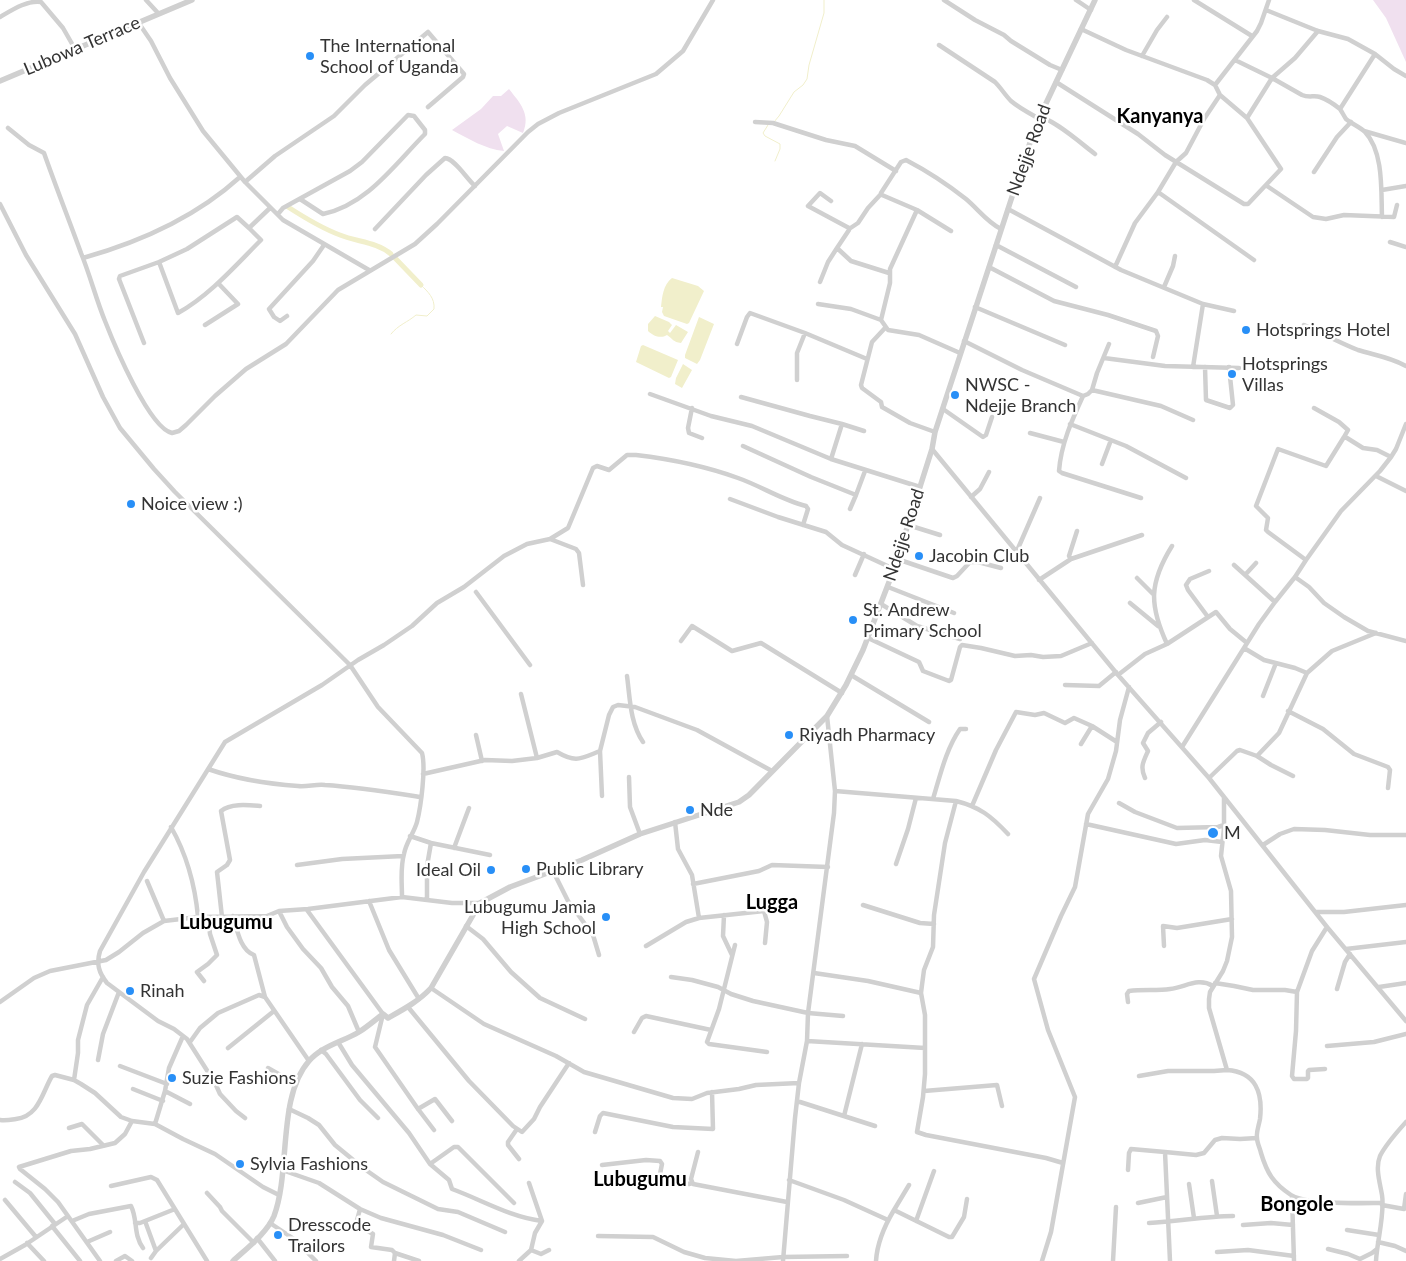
<!DOCTYPE html>
<style>
body{margin:0}
canvas{display:block;background:#fff}
</style>
<canvas width="1406" height="1261"></canvas>
<script>
const ctx = document.querySelector('canvas').getContext('2d');
ctx.lineJoin = 'round';
function fill(path, color) {
  ctx.fillStyle = color;
  ctx.fill(path, 'evenodd');
}
function trace(path, color, width, dash) {
  ctx.strokeStyle = color;
  ctx.lineWidth = width;
  ctx.lineCap = dash ? 'butt' : 'round';
  ctx.setLineDash(dash || []);
  ctx.stroke(path);
}
function drawText(font, color, halo, rows, align = 'center') {
  ctx.font = font + ' Lato,sans-serif';
  ctx.lineWidth = 5;
  ctx.setLineDash([]);
  ctx.textBaseline = 'middle';
  ctx.strokeStyle = halo;
  ctx.fillStyle = color;
  for (const [text, x, y, turn = 0] of rows) {
    ctx.save();
    ctx.translate(x, y);
    ctx.rotate((+turn || 0) * Math.PI / 180);
    ctx.textAlign = isNaN(turn) ? turn : align;
    if (halo) ctx.strokeText(text, 0, 0);
    ctx.fillText(text, 0, 0);
    ctx.restore();
  }
}
const green = new Path2D(`
 M1373 0H1406V62L1386 18Z
 M509 89C520 103 531 114 523 133L507 126 498 134 504 151C485 149 469 139 452 130L481 109 493 96H501Z`);
const water = new Path2D(`
 M672 278 698 286 704 291 689 323 687 324 664 316 662 312 663 307H661C662 297 663 285 672 278Z
 M655 316 669 322 672 325 668 331 670 333 676 325 688 332 681 343C673 342 673 339 667 335 661 339 653 336 648 331V324Z
 M699 317 714 324 700 360 697 364 685 358V355Z
 M643 345 678 360 671 377 669 378 636 362 641 346Z
 M683 364 692 370 682 388 675 384 676 378Z`);
const stream = new Path2D(`
 M774 122 779 116 794 92 803 85 807 79 809 65 824 13V0
 M768 125 763 133 765 136 780 144V149L775 161
 M391 334C398 325 408 322 416 315L427 316 434 309C435 298 428 292 421 285`);
const canal = new Path2D(`
 M288 207C305 218 321 228 340 235 357 242 377 242 391 254
 M395 258 421 285`);
const minor = new Path2D(`
 M146 0 158 13
 M944 0 975 20 1004 35 1011 41 1050 65 1062 70
 M1076 0 1091 10
 M1194 0 1252 36
 M1266 10 1318 31 1348 39 1375 54 1394 69 1406 76
 M0 17C12 10 27 0 41 2L63 28 75 49
 M138 22 151 41 170 78 203 131 245 182 283 220 369 270
 M1081 29 1126 50 1207 80 1215 85 1220 95 1247 118
 M939 45 995 82C1001 88 1005 95 1011 101 1018 107 1027 112 1036 117 1048 114 1083 145 1095 154
 M1142 56 1157 30 1167 17
 M1235 60 1272 78 1302 95C1309 98 1314 95 1320 97 1326 99 1335 105 1340 109 1342 112 1344 116 1346 119 1352 124 1360 127 1365 132 1384 152 1381 192 1382 217
 M1056 82 1138 134 1165 155 1244 204H1248L1281 169 1247 118 1272 78 1295 58 1318 31
 M1215 85 1257 31 1261 23 1269 0
 M1340 109 1375 54
 M755 122 773 123 826 140 855 146 896 171
 M8 128 29 145 44 153C56 187 69 220 81 253 90 275 96 299 105 321 114 344 149 428 172 433L179 431 186 425 215 396 246 369 286 344 338 290 415 244 437 224 528 132 538 124 559 113 656 74 683 51 713 0
 M1364 131 1406 143
 M1314 172 1337 137 1351 122
 M245 182 275 156 334 116 365 85 428 32 464 74 463 77 428 107
 M1267 186 1313 217 1326 219 1344 215 1394 217 1397 205
 M1382 190 1406 186
 M1158 192 1254 260
 M831 201 820 193 808 206 849 228V230L837 248 851 261 889 273
 M0 204 26 255 75 334 103 397 120 428 154 469 175 492 350 665 378 707 422 753C426 768 421 806 417 822 414 833 406 842 404 854 400 868 402 883 402 897
 M1008 209 1121 270 1203 304 1234 311
 M917 210 951 231
 M278 214 283 208 350 171 362 162 408 115 414 116 425 130V134C395 164 367 205 323 214L300 199
 M249 228 237 217 187 249 159 262 178 313C210 295 235 266 261 240L249 228 270 208
 M375 229 426 175 445 158C455 159 466 178 475 186
 M849 229 858 223 868 208 881 194
 M1390 242 1406 247
 M996 245 1076 287
 M83 258C140 242 196 217 240 177
 M989 267 1054 301 1108 315 1156 331 1158 336 1153 357
 M1115 267 1135 223 1158 192 1176 162 1186 153 1204 119 1220 95
 M820 282 828 262 837 248
 M1164 287 1173 266 1175 256
 M818 304 851 309 881 320
 M975 307 1065 345
 M287 316 280 321 274 317 269 309 313 261 324 245
 M205 325 238 304 218 283
 M1304 325C1322 333 1340 343 1358 350 1374 355 1390 357 1406 366
 M885 328 872 342 861 385 862 388 881 402 882 407 910 423 935 432
 M964 341 1022 370 1083 396
 M144 343 119 279 120 276 159 262
 M737 344 747 317 750 313 805 333
 M1109 344 1097 373 1092 390 1088 394 1083 396C1072 420 1061 444 1059 471L1062 473 1141 498
 M960 353 919 335 888 330 881 320 890 283V269L917 210 882 195 881 193 901 162 906 160C927 171 947 184 966 199 978 209 987 222 1001 229
 M1104 358 1165 366 1239 368
 M1193 367 1203 304
 M1205 367 1206 400 1230 408 1233 405 1229 367
 M797 380V353L805 333 867 359
 M1092 390 1161 406 1193 420
 M650 394 711 416 752 426 831 459 920 487
 M741 397 810 416 842 424 831 459
 M692 408 688 428 689 433 702 438
 M1314 408 1339 422 1348 430 1344 437 1347 438 1363 448 1377 450 1391 457
 M943 409 983 437 986 435 992 417
 M842 424 864 431
 M1070 424 1126 446 1186 478
 M1030 433 1064 442
 M743 446 811 477 856 495 865 471
 M932 449 1118 675 1209 778 1327 927 1406 1021
 M1102 464 1111 440
 M1376 476 1406 491
 M971 497 980 489 989 472
 M730 499 778 517 826 532 842 545 894 569
 M850 509 856 495
 M908 525 940 535
 M550 539 576 549 579 553 583 585
 M1016 553 1040 498
 M897 559 953 578 957 576 970 562H978L1001 568
 M1071 559 1069 556 1077 531
 M1306 560 1268 532 1266 530 1268 518 1256 506 1278 449 1326 466 1344 437
 M1234 565 1275 602
 M855 575 864 554
 M1245 575 1256 563
 M1295 577 1309 587 1324 603 1344 617 1368 631 1406 641
 M1137 578 1153 594
 M1039 580 1071 559 1142 535
 M888 587 954 613
 M476 592 530 665
 M1130 603 1158 626
 M881 604 917 626 960 639
 M1208 617 1188 590 1186 585 1190 579 1209 571
 M868 638 919 662 923 671 949 681 951 680 960 647 962 645 981 648 1015 656 1031 655 1043 657 1061 656 1092 643
 M681 641 692 626 732 651 761 643 842 693
 M1167 644C1149 605 1149 583 1172 546
 M1244 648 1264 660 1295 668 1307 673
 M851 675 929 722
 M1118 675 1145 654 1167 644 1216 612 1230 629 1247 643
 M627 676C630 698 630 723 643 742
 M1065 685 1099 686 1116 672
 M521 694 537 758
 M1263 696 1276 663
 M1288 711 1323 729 1354 754 1388 767 1390 770 1388 788
 M476 735 482 761
 M1081 744 1092 726
 M1182 747 1259 624 1275 602 1295 577 1306 560 1341 511 1380 471 1391 457 1396 449 1406 424
 M1257 756 1271 765 1293 776
 M208 769C237 779 268 784 298 786 307 787 316 784 325 785 357 787 388 792 420 797
 M423 774 485 760 512 761 537 758 557 752C576 763 580 759 600 751
 M629 777 630 807 640 834
 M1145 778C1140 767 1143 762 1148 751L1143 743 1148 733 1161 722
 M1209 778 1237 751 1240 750 1257 756 1279 733 1307 673 1332 651 1376 633
 M835 791 956 801C980 807 991 816 1008 834
 M602 796 600 751 609 715 613 707 618 705 635 707 697 730 772 771
 M1224 797V828L1221 856 1231 891 1232 937 1227 961 1223 971 1210 992 1209 999V1008L1227 1070C1256 1072 1263 1093 1260 1119 1259 1125 1256 1132 1257 1138 1257 1143 1260 1148 1261 1153 1267 1173 1273 1183 1291 1195 1305 1205 1364 1203 1382 1203
 M933 799C940 776 946 749 960 729H966
 M956 801 945 843 934 915 933 947 924 970 922 985 921 993 925 1015V1074L923 1097 917 1132 926 1135 1046 1158 1063 1163
 M1119 803 1135 812 1177 828 1218 827 1224 825
 M972 806 996 750 1016 712 1035 715 1044 713 1065 723 1074 718 1092 726 1117 742
 M1086 824 1176 844 1205 840 1222 842
 M171 827C187 855 195 885 198 917
 M410 836 431 843 490 855
 M1263 845 1280 834 1294 829 1325 830 1370 835H1406
 M454 848 469 808
 M896 864 908 829 916 798
 M297 865 342 859 403 856
 M553 871 568 901 593 935 599 955
 M147 881 164 921
 M693 884 759 871 772 865 828 867
 M427 900V866L431 843
 M369 901 389 950 419 999
 M863 905 920 923 934 924
 M307 910 383 1014 375 1047 418 1109 434 1130
 M279 911 287 927 303 949 321 968 332 987 348 1006 359 1032
 M1316 912H1344L1406 905
 M724 915 723 936 732 955
 M233 916C237 929 240 950 254 955L265 997
 M222 917 217 872 227 865 230 860 221 811C231 803 248 805 260 806
 M699 918 764 911 767 922 765 943
 M466 926 483 939 511 972 540 998 585 1019
 M735 945 719 1009 707 1042 709 1044 767 1052
 M646 946 686 922 699 918 692 875 678 849 675 822
 M1164 946 1163 926 1177 928 1232 919
 M1346 949 1406 942
 M814 973 868 981 921 993
 M671 977 692 980 718 987 731 994 753 1001 808 1013 843 1016
 M204 981 197 972 208 964 217 955 210 934 208 917
 M1215 983 1234 986 1253 990H1285L1297 992
 M1379 987 1406 983
 M431 988 484 1024 556 1056 584 1072 673 1098 692 1099 707 1093 739 1089 756 1085 799 1083
 M1337 989 1345 962 1350 954
 M0 1002 34 978 50 971 106 960 119 952 143 933 164 921 198 917 267 916 279 911 308 909 402 897 452 903H480
 M1128 1002 1127 994 1129 991C1143 989 1157 991 1170 989 1186 987 1198 977 1213 986
 M408 1007 469 1081 513 1126 522 1132 534 1119 540 1107 569 1063
 M634 1032 642 1018 646 1016 711 1030
 M807 1041 925 1048
 M190 1042 200 1028 218 1013 259 995 265 997 309 1061
 M338 1042 352 1065 409 1133 430 1164 449 1180 452 1189C482 1200 510 1217 542 1221
 M1327 1046 1374 1042 1406 1034
 M228 1048 274 1011
 M321 1050 326 1054 360 1100 378 1118
 M98 1060 103 1034 119 992
 M120 1066 167 1084
 M268 1068 296 1084
 M1325 1069 1309 1070 1308 1071V1078L1307 1079H1294L1292 1076 1296 1031 1297 992 1312 951 1327 927
 M1139 1076 1168 1071H1214L1227 1070
 M74 1080 78 1053V1040L87 1005 103 977
 M133 1089 163 1101
 M165 1091 190 1104
 M924 1091 997 1085 1002 1106
 M797 1101 875 1126
 M289 1109 308 1118 319 1125 335 1145 363 1168 383 1182 438 1209 458 1212 505 1232
 M418 1109 435 1099 452 1121
 M844 1116 862 1044
 M245 1118 236 1111 220 1094 215 1083 187 1039 174 1029 158 1021 107 983C99 973 96 964 100 951L144 872 225 742 322 685 358 660 384 645 412 626 437 603 464 587 504 556 527 544 550 539 568 528 593 468 597 466 609 470 627 455H636C670 459 705 466 738 478 761 486 782 500 806 506L808 509 803 525
 M0 1120C5 1121 10 1120 16 1119 39 1116 42 1093 52 1076L55 1075 74 1080 81 1084 95 1093 121 1117 132 1121 155 1124 183 1139 215 1154 263 1187 279 1195
 M155 1124 165 1091 169 1068 183 1036
 M69 1128 82 1124 103 1145
 M517 1129 508 1142V1145L519 1159
 M595 1132 600 1116 603 1113 673 1127 713 1129 712 1092
 M698 1152 691 1179 693 1184 787 1202
 M430 1164 454 1147H458L514 1203
 M602 1165 646 1160 660 1161 662 1164 659 1179
 M282 1170 319 1183 360 1209 381 1218 443 1235 481 1250
 M1128 1170 1129 1153 1131 1149 1165 1152
 M789 1180 844 1200 888 1220
 M1212 1181 1217 1216
 M15 1182 30 1193 55 1224
 M612 1184 659 1179 689 1184 692 1183
 M1189 1184 1194 1218
 M111 1186 151 1177 157 1180 207 1261
 M207 1193 220 1207 222 1211 254 1243
 M1292 1196 1294 1261
 M5 1200 36 1237
 M1138 1203 1167 1197
 M1382 1205 1404 1209 1406 1194
 M360 1209 356 1224 373 1234 371 1247 392 1250 395 1253 419 1261
 M894 1210 909 1185
 M72 1221 89 1214 131 1206C138 1220 133 1234 143 1248
 M145 1221 156 1251 151 1258
 M916 1221 934 1171
 M135 1223H140L175 1209
 M270 1223 294 1239 316 1261
 M1149 1223C1177 1222 1204 1216 1233 1216
 M1243 1225 1271 1223 1293 1225
 M52 1226 80 1261
 M1347 1230 1379 1235
 M598 1236 653 1237 684 1252 705 1258 736 1261 783 1257 847 1256
 M257 1238 275 1261
 M87 1242 110 1232
 M1378 1242 1395 1246 1406 1251
 M27 1243 44 1261
 M1328 1249 1348 1254 1360 1259 1372 1253 1377 1249
 M531 1250 541 1254 549 1250
 M156 1251 184 1224
 M1217 1252 1248 1250 1294 1256
 M0 1259 25 1245 68 1216
 M100 1261 58 1202 45 1189 20 1169 19 1167 71 1151 90 1149 115 1143 125 1134 132 1121
 M116 1261 125 1256 132 1261
 M394 1261 395 1253
 M519 1261 531 1250 535 1233 542 1221 529 1183
 M783 1261 795 1118 799 1083 807 1041 808 1013 834 813 835 791 827 716
 M876 1261C877 1244 885 1225 894 1210L949 1237H952L964 1217 967 1199
 M1042 1261 1051 1232 1075 1097 1048 1030 1034 979 1061 916 1075 887 1088 814 1108 779 1116 751 1120 720 1129 687
 M1113 1261 1116 1207
 M1170 1261 1165 1152 1196 1155 1204 1153 1215 1140 1222 1138 1240 1139 1257 1138
 M1376 1261C1377 1241 1385 1214 1382 1195 1380 1183 1375 1168 1380 1156 1386 1144 1397 1132 1406 1122`);
const tertiary = new Path2D(`
 M0 81 192 0
 M233 1261C246 1249 267 1233 274 1216 291 1171 277 1097 309 1061 322 1046 342 1042 359 1032 367 1027 375 1020 383 1014L388 1018C404 1009 419 1001 431 988L480 903 510 887 582 860 640 834 739 802 749 795 827 716 846 685 863 650 894 569 932 449 935 432 1027 151 1040 116 1095 0`);
const markers = [
 [310,56,5,"#288ff7"],
 [1246,330,5,"#288ff7"],
 [1232,374,5,"#288ff7"],
 [955,395,5,"#288ff7"],
 [131,504,5,"#288ff7"],
 [919,556,5,"#288ff7"],
 [853,620,5,"#288ff7"],
 [789,735,5,"#288ff7"],
 [690,810,5,"#288ff7"],
 [1213,833,6,"#288ff7"],
 [526,869,5,"#288ff7"],
 [491,870,5,"#288ff7"],
 [606,917,5,"#288ff7"],
 [130,991,5,"#288ff7"],
 [172,1078,5,"#288ff7"],
 [240,1164,5,"#288ff7"],
 [278,1235,5,"#288ff7"]
];
const streetNames = [
 ["Lubowa Terrace",82,46,-23],
 ["Ndejje Road",1029,150,-70],
 ["Ndejje Road",904,535,-72]
];
const poiNames = [
 ["The International",320,46],
 ["School of Uganda",320,67],
 ["Hotsprings Hotel",1256,330],
 ["Hotsprings",1242,364],
 ["Villas",1242,385],
 ["NWSC -",965,385],
 ["Ndejje Branch",965,406],
 ["Noice view :)",141,504],
 ["Jacobin Club",929,556],
 ["St. Andrew",863,610],
 ["Primary School",863,631],
 ["Riyadh Pharmacy",799,735],
 ["Nde",700,810],
 ["M",1224,833],
 ["Public Library",536,869],
 ["Ideal Oil",481,870,"right"],
 ["Lubugumu Jamia",596,907,"right"],
 ["High School",596,928,"right"],
 ["Rinah",140,991],
 ["Suzie Fashions",182,1078],
 ["Sylvia Fashions",250,1164],
 ["Dresscode",288,1225],
 ["Trailors",288,1246]
];
const quarterNames = [
 ["Kanyanya",1160,117],
 ["Lugga",772,903],
 ["Lubugumu",226,923],
 ["Lubugumu",640,1180],
 ["Bongole",1297,1205]
];
fill(green, '#f0e0ef');
fill(water, '#f1efcb');
trace(stream, '#f1efcb', 1);
trace(canal, '#f1efcb', 5);
trace(minor, '#d0d0d0', 4.5);
trace(tertiary, '#d0d0d0', 5.5);
for (const [x, y, r, color] of markers) {
  const dot = new Path2D();
  dot.arc(x, y, r, 0, 2 * Math.PI);
  ctx.fillStyle = color;
  ctx.fill(dot);
  trace(dot, '#fff', 2);
}
drawText('18px', '#333', '#fff', streetNames);
drawText('18px', '#333', '#fff', poiNames, 'left');
drawText('bold 20px', '#000', '#fff', quarterNames);
</script>
